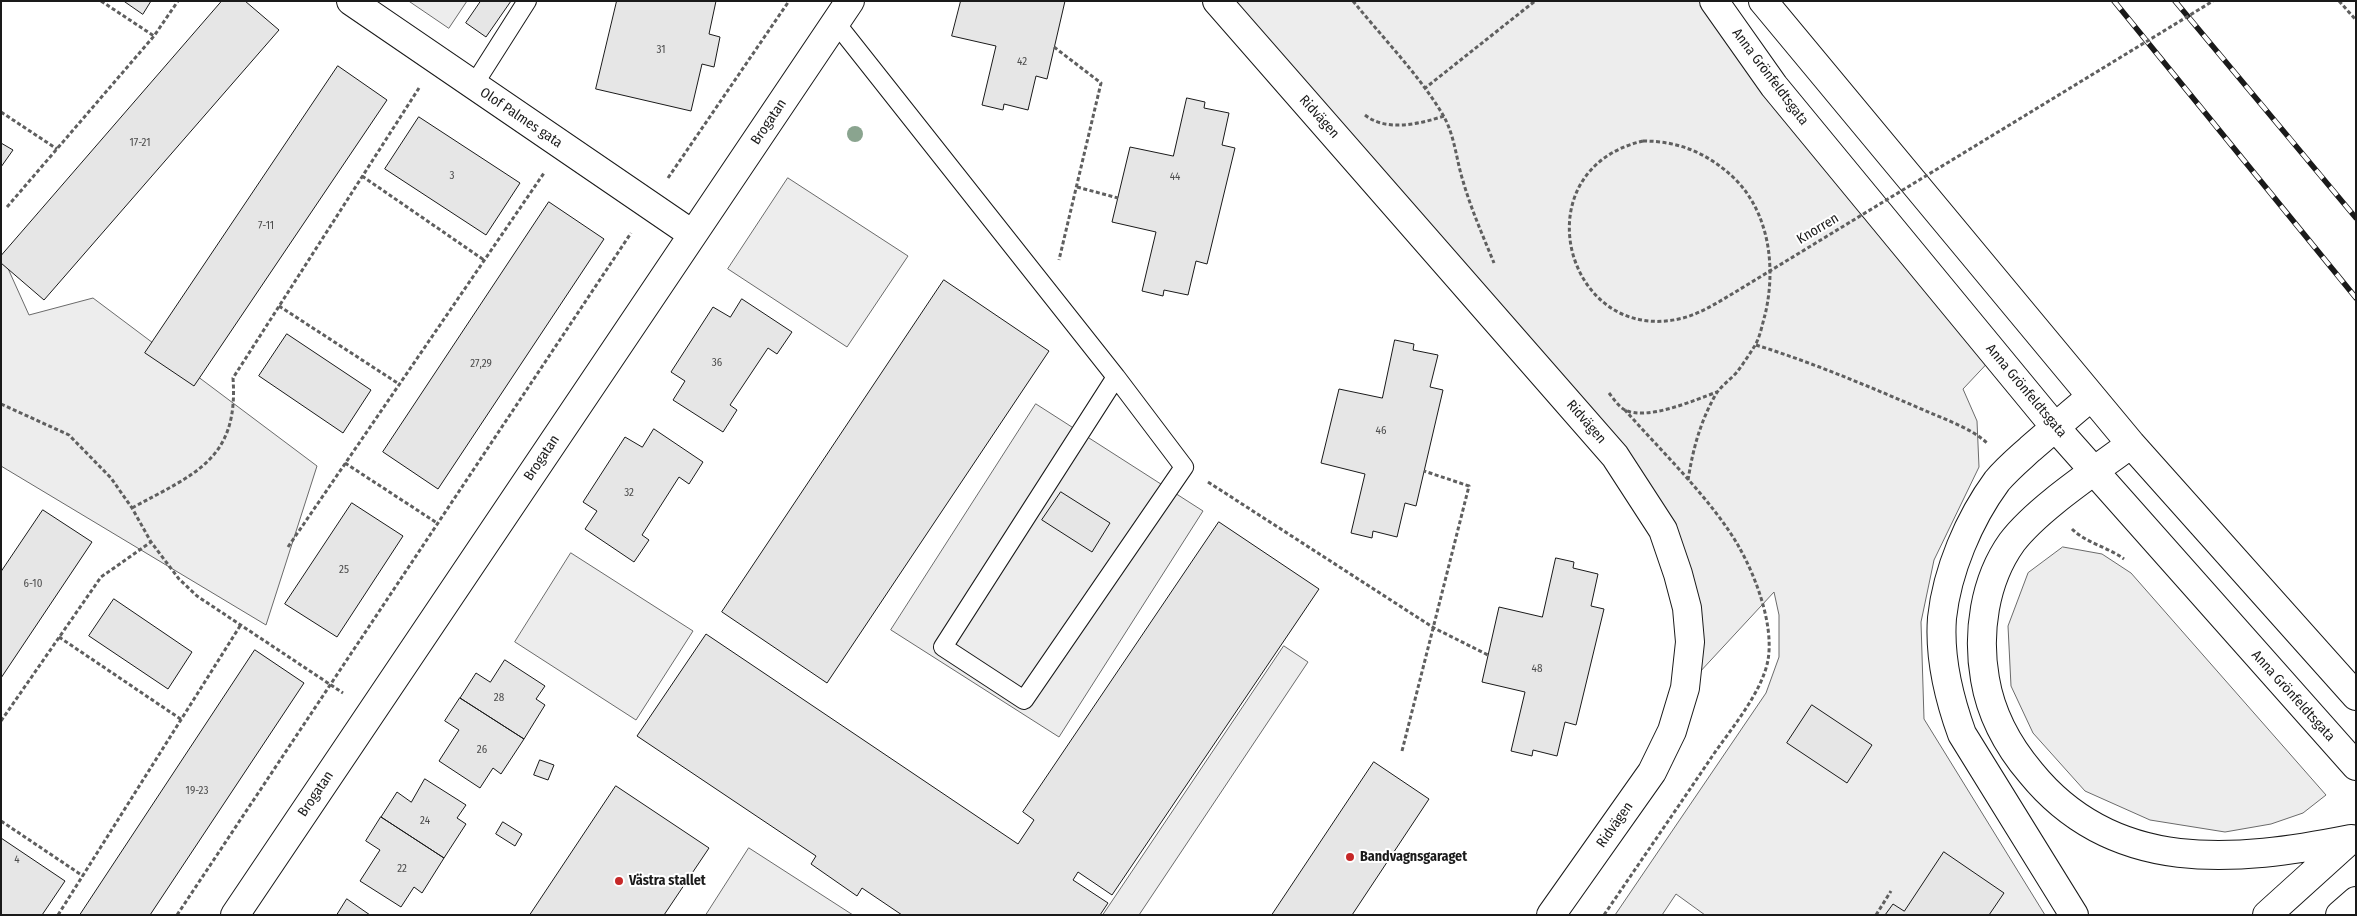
<!DOCTYPE html>
<meta charset="utf-8">
<style>
body{margin:0}
#map{position:relative;width:2357px;height:916px;overflow:hidden;background:#fff;font-family:"Fira Sans Condensed",sans-serif}
canvas{display:block}
.frame{position:absolute;inset:0;border:2px solid #1a1a1a;pointer-events:none}
</style>
<div id="map">
<canvas width="2357" height="916"></canvas>
<div class="frame"></div>
</div>
<script>
const ctx = document.querySelector('canvas').getContext('2d');
ctx.lineJoin = 'round';
function fill(path, color) {
  ctx.fillStyle = color;
  ctx.fill(path, 'evenodd');
}
function trace(path, color, width, dash) {
  ctx.strokeStyle = color;
  ctx.lineWidth = width;
  ctx.lineCap = dash ? 'butt' : 'round';
  ctx.setLineDash(dash || []);
  ctx.stroke(path);
}
function drawText(font, color, halo, rows, align = 'center') {
  ctx.font = font + ' "Fira Sans Condensed",sans-serif';
  ctx.lineWidth = 4;
  ctx.setLineDash([]);
  ctx.textBaseline = 'middle';
  ctx.strokeStyle = halo;
  ctx.fillStyle = color;
  for (const [text, x, y, turn = 0] of rows) {
    ctx.save();
    ctx.translate(x, y);
    ctx.rotate((+turn || 0) * Math.PI / 180);
    ctx.textAlign = isNaN(turn) ? turn : align;
    if (halo) ctx.strokeText(text, 0, 0);
    ctx.fillText(text, 0, 0);
    ctx.restore();
  }
}
const built = new Path2D(`
 M409 1H467L449 28Z
 M1217 1H1714L1995 355 1963 389 1977 421 1979 467 1934 560 1921 622 1924 719 2045 915H1705L1676 894 1662 915H1615L1766 693 1779 657V615L1774 592 1685 688 1663 530Z
 M788 178 908 256 847 347 728 269Z
 M1 253 29 315 93 298 317 466 266 625 1 466Z
 M1036 404 1203 511 1059 737 891 630Z
 M2063 547 2102 554 2131 573 2326 795 2303 813 2271 824 2225 832 2150 820 2085 791 2033 733 2011 686 2008 626 2028 573Z
 M571 553 693 631 636 720 515 642Z
 M1284 646 1308 662 1139 915H1103Z
 M749 848 853 915H706Z`);
const building = new Path2D(`
 M124 1H151L143 14Z
 M222 1H245L279 30 44 300 1 263V256Z
 M481 1H511L486 37 466 23Z
 M617 1H716L709 34 720 37 714 67 702 64 691 111 596 89Z
 M961 1H1065L1047 79 1036 76 1028 110 1004 104 1003 110 982 105 996 46 952 36Z
 M338 66 387 100 194 386 145 353Z
 M1187 98 1205 102 1204 108 1229 113 1222 145 1235 148 1207 264 1196 261 1188 295 1164 290 1163 296 1142 291 1156 232 1112 222 1130 147 1173 156Z
 M419 117 520 183 486 235 385 169Z
 M1 143 13 150 1 167Z
 M549 202 604 239 438 489 383 452Z
 M944 280 1049 351 827 683 722 612Z
 M742 299 792 332 777 354 768 348 730 405 737 410 723 432 673 400 685 381 671 372 713 307 730 317Z
 M287 334 371 390 343 433 259 376Z
 M1395 340 1414 344 1413 350 1438 355 1430 387 1443 390 1416 506 1405 503 1397 537 1373 531 1372 538 1351 533 1365 474 1321 463 1339 389 1382 398Z
 M654 429 703 462 689 484 679 477 642 535 649 540 634 562 585 529 597 511 583 502 625 437 642 447Z
 M1061 492 1110 523 1092 552 1042 520Z
 M352 503 403 536 337 637 285 604Z
 M43 510 92 542 1 678V572Z
 M1219 522 1319 589 1112 895 1078 872 1073 880 1108 903 1100 915H902L862 888 857 896 811 864 816 856 637 736 706 634 1018 844 1034 820 1023 812Z
 M1556 558 1574 562 1573 568 1598 574 1591 606 1604 609 1576 725 1565 722 1557 756 1533 750 1532 756 1511 751 1525 692 1482 682 1499 607 1542 617Z
 M114 599 192 652 168 689 89 636Z
 M255 650 304 683 150 915H80Z
 M505 660 545 686 536 699 545 705 524 739 460 698 476 673 490 682Z
 M460 698 524 739 501 774 493 768 480 788 439 761 459 730 445 721Z
 M1812 705 1872 745 1847 783 1787 743Z
 M540 760 554 765 548 780 534 775Z
 M1374 762 1429 799 1352 915H1272Z
 M425 779 466 805 457 818 466 824 444 858 381 817 397 792 411 802Z
 M616 786 709 848 664 915H530Z
 M381 817 444 858 422 893 414 887 401 907 360 881 380 850 366 841Z
 M503 822 522 834 515 846 496 834Z
 M1 838 65 881 42 915H1Z
 M1944 852 2004 893 1989 915H1885L1893 904 1904 911Z
 M347 899 370 915H337Z`);
const path = new Path2D(`
 M101 1 154 36
 M1353 1C1382 37 1420 76 1443 115 1455 136 1456 159 1463 181 1471 209 1483 236 1494 263
 M2339 1 2356 20
 M1054 47 1101 83 1059 260
 M1424 89 1535 1
 M1 112 57 149
 M1365 115C1386 132 1420 124 1444 116
 M1643 141C1680 141 1709 154 1735 179 1770 214 1776 269 1765 315 1762 325 1760 338 1754 347 1749 355 1743 364 1737 372 1730 380 1721 386 1716 394 1700 422 1693 449 1688 480
 M362 176 484 260
 M668 178 789 1
 M1077 187 1118 198
 M7 207 154 36 178 1
 M279 306 399 384
 M1756 345C1814 363 1870 387 1926 411 1946 420 1971 428 1987 443
 M1609 393C1613 398 1619 407 1625 410 1647 421 1695 400 1717 392
 M1 404 69 435 111 478 132 508 151 542 179 579 197 596 343 693
 M345 463 437 523
 M1208 482 1434 628 1488 655
 M132 508C194 474 239 460 233 378L419 88
 M2072 529C2086 543 2108 547 2124 559
 M288 547 544 173
 M59 637 182 720
 M1 721 101 577 151 542
 M1402 751 1469 486 1424 471
 M1 821 83 876
 M58 915 240 626
 M177 915 631 233
 M1604 915C1640 862 1676 810 1711 758 1730 730 1762 693 1768 660 1774 625 1756 577 1739 547 1713 501 1661 451 1625 410
 M1876 915 1891 891`);
const lane = new Path2D(`
 M836 23 1116 377 943 647 1024 700 1184 467 1116 377
 M473 86 527 1`);
const street = new Path2D(`
 M351 1 692 234
 M1217 1 1615 456 1663 530 1678 574 1687 608 1690 642 1685 688 1672 731 1652 772 1551 915
 M235 915 850 1`);
const secondary = new Path2D(`
 M1714 1 1774 86 2055 427 2356 766
 M1763 1 2131 444 2356 696
 M2131 444C2095 471 2038 508 2012 542 1984 581 1977 634 1985 679 1991 715 2008 746 2031 773 2114 875 2236 862 2351 839
 M2074 915 1962 734C1949 698 1939 657 1942 618 1947 571 1969 519 1997 481 2007 469 2019 459 2030 449 2050 432 2070 414 2091 397
 M2267 915 2351 839
 M2340 915 2356 901`);
const rail = new Path2D(`
 M2114 1 2356 298
 M2175 1 2356 218`);
const pathBridge = new Path2D(`
 M1643 141C1518 170 1566 348 1683 318 1702 313 1720 301 1737 291L2213 1`);
const trees = [
 [855,134]
];
const markers = [
 [1350,857,5,"#c62828"],
 [619,881,5,"#c62828"]
];
const numberNames = [
 ["31",661,50],
 ["42",1022,62],
 ["17-21",140,143],
 ["3",452,176],
 ["44",1175,177],
 ["7-11",266,226],
 ["36",717,363],
 ["27,29",481,364],
 ["46",1381,431],
 ["32",629,493],
 ["25",344,570],
 ["6-10",33,584],
 ["48",1537,669],
 ["28",499,698],
 ["26",482,750],
 ["19-23",197,791],
 ["24",425,821],
 ["4",17,860],
 ["22",402,869]
];
const streetNames = [
 ["Anna Grönfeldtsgata",1770,77,53],
 ["Ridvägen",1319,117,48],
 ["Olof Palmes gata",521,118,34],
 ["Brogatan",769,122,-56],
 ["Knorren",1818,229,-31],
 ["Anna Grönfeldtsgata",2026,391,50],
 ["Ridvägen",1586,422,49],
 ["Brogatan",542,458,-56],
 ["Anna Grönfeldtsgata",2293,696,48],
 ["Brogatan",316,794,-56],
 ["Ridvägen",1615,825,-55]
];
const poiNames = [
 ["Bandvagnsgaraget",1360,857],
 ["Västra stallet",629,881]
];
fill(built, '#ededed');
trace(built, '#6a6a6a', 1);
fill(building, '#e6e6e6');
trace(building, '#1a1a1a', 1);
trace(lane, '#1a1a1a', 20);
trace(street, '#1a1a1a', 30);
trace(secondary, '#1a1a1a', 30);
trace(path, '#5f5f5f', 3, [4, 2.5]);
trace(lane, '#fff', 18);
trace(street, '#fff', 28);
trace(secondary, '#fff', 28);
trace(rail, '#1a1a1a', 5.5);
trace(rail, '#fff', 4, [11]);
trace(pathBridge, '#5f5f5f', 3, [4, 2.5]);
ctx.fillStyle = '#8aa48f';
for (const [x, y] of trees) {
  ctx.beginPath();
  ctx.arc(x, y, 8, 0, 2 * Math.PI);
  ctx.fill();
}
for (const [x, y, r, color] of markers) {
  const dot = new Path2D();
  dot.arc(x, y, r, 0, 2 * Math.PI);
  ctx.fillStyle = color;
  ctx.fill(dot);
  trace(dot, '#fff', 2);
}
drawText('11px', '#4d4d4d', null, numberNames);
drawText('14px', '#1a1a1a', '#fff', streetNames);
drawText('bold 14px', '#1a1a1a', '#fff', poiNames, 'left');
</script>
